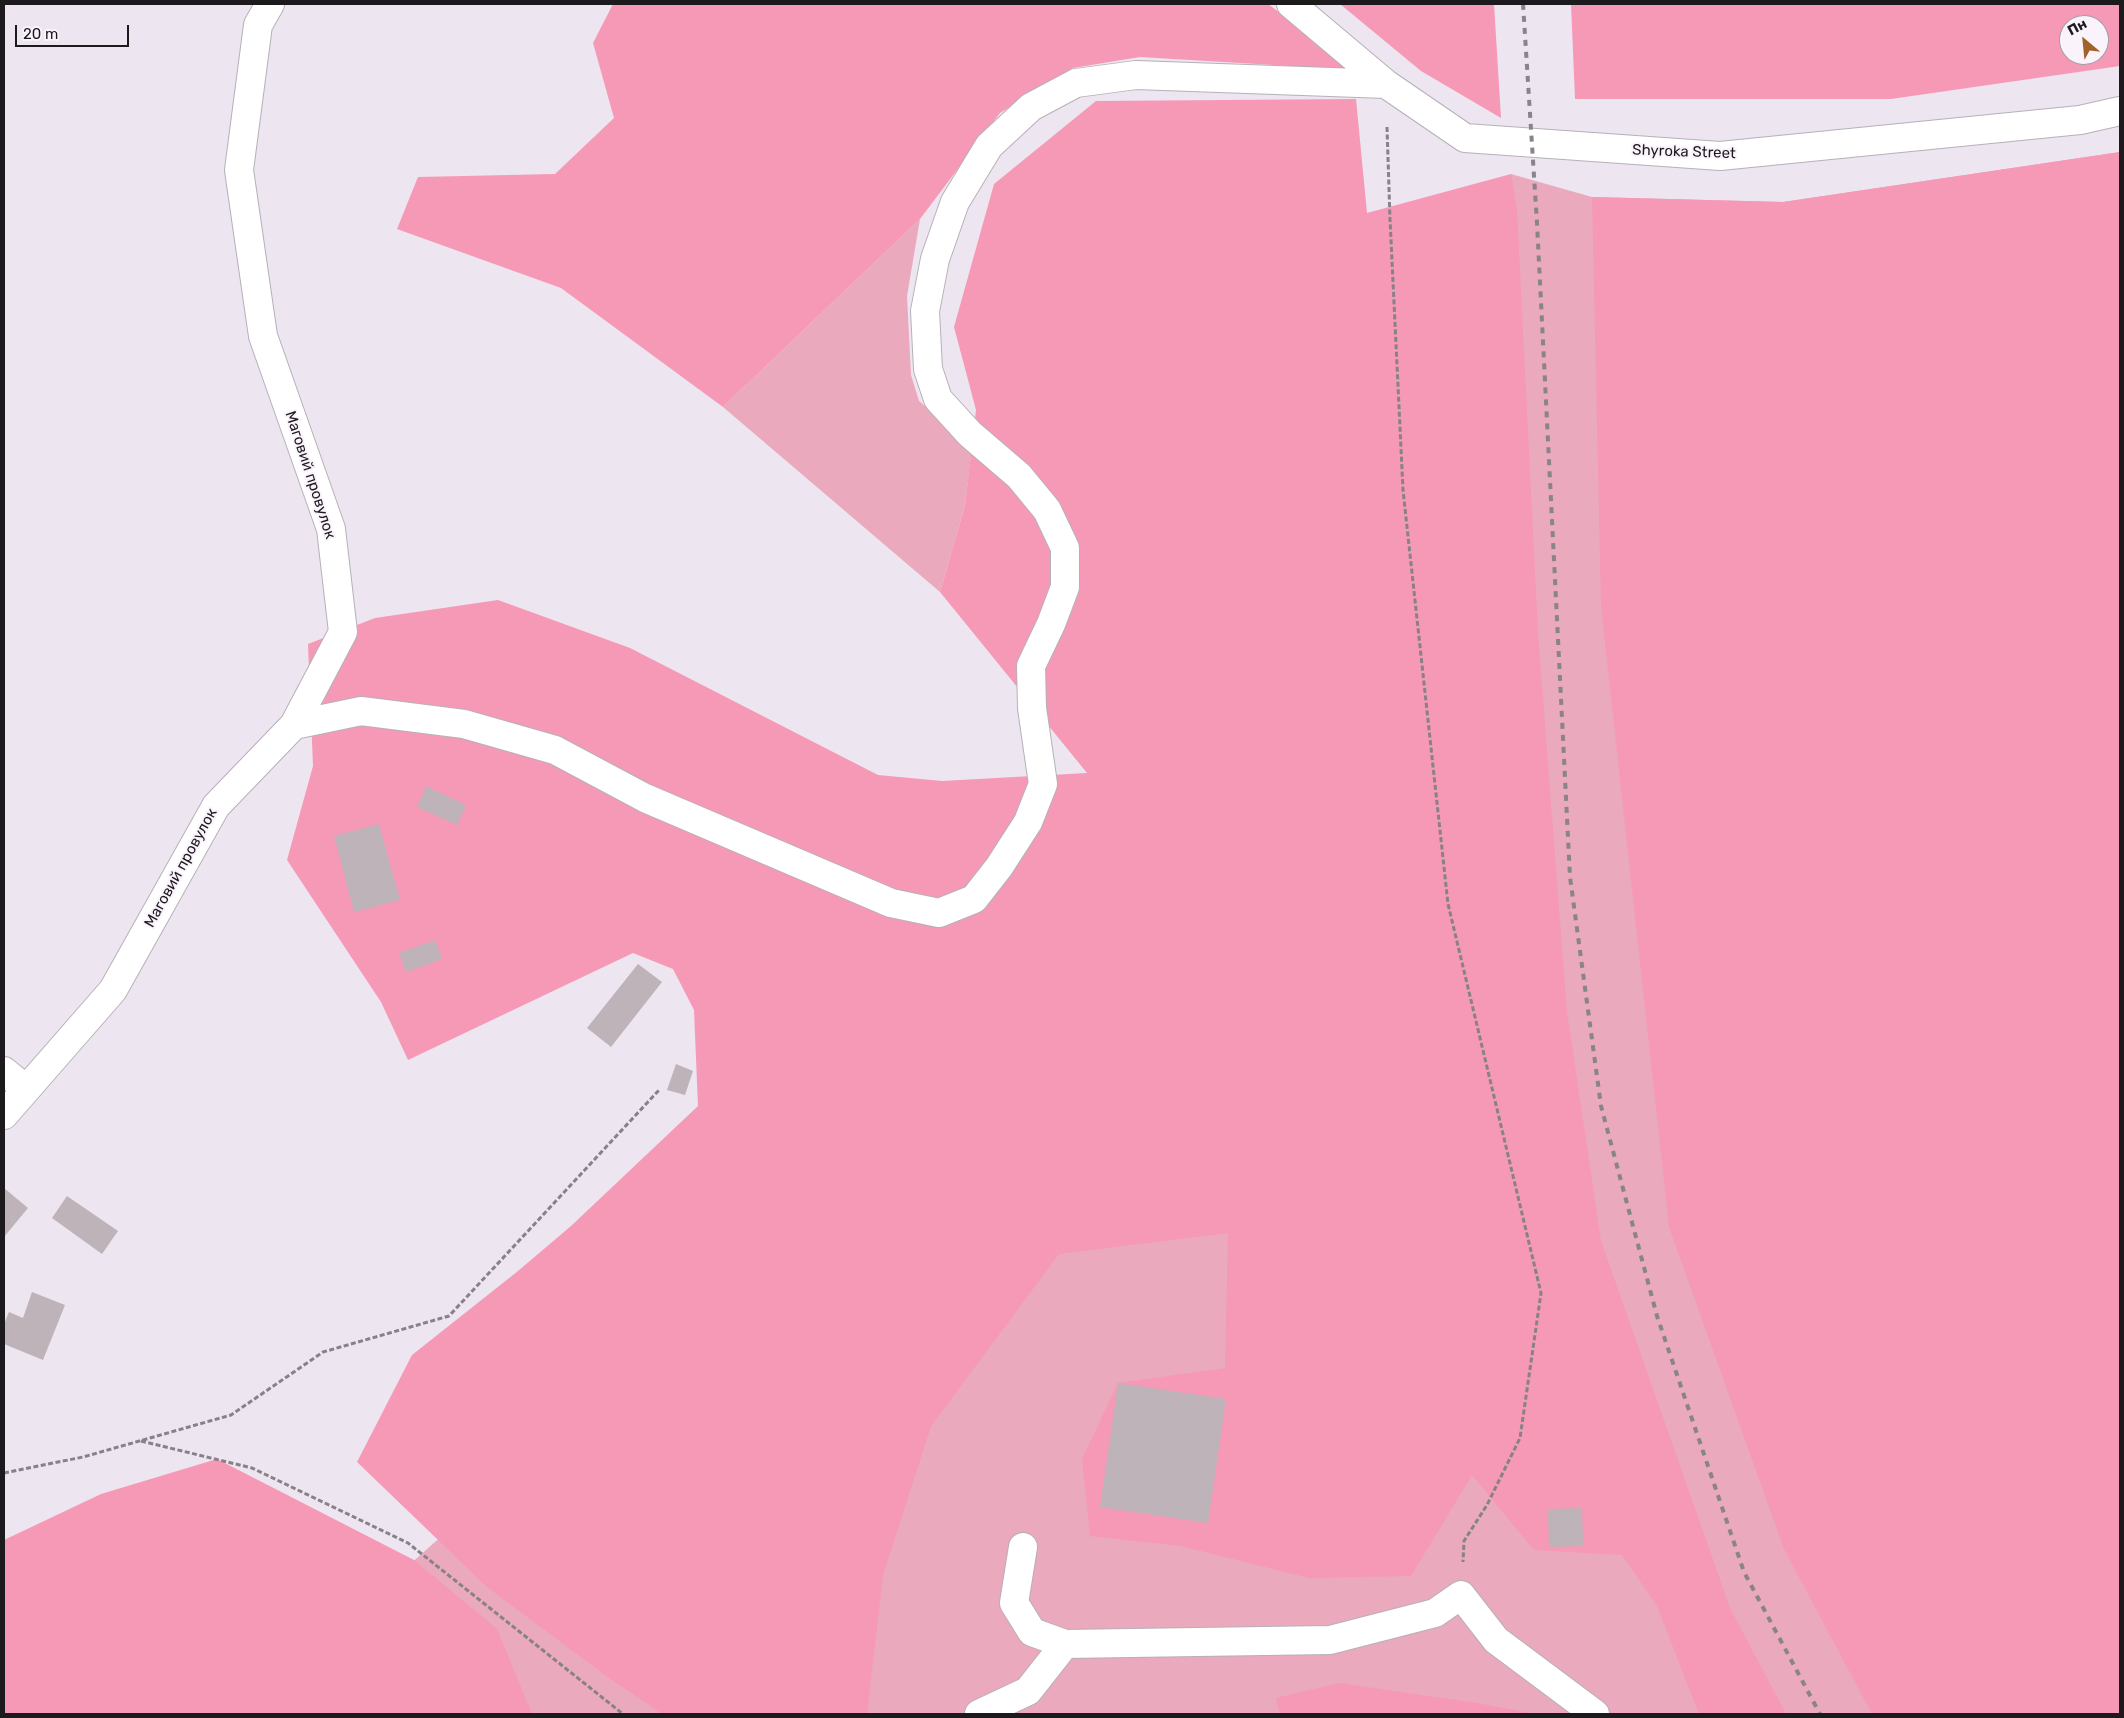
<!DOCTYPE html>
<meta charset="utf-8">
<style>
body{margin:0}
#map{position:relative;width:2124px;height:1718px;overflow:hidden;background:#ede5ef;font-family:Rubik,sans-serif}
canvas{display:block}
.frame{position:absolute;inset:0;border:5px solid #1d1a1d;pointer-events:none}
.north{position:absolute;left:2059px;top:15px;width:50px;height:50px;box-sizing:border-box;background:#faf3fc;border:1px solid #a29ca3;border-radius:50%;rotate:332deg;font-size:14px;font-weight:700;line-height:20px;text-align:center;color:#1d1a1d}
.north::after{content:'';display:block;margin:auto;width:18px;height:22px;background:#a06228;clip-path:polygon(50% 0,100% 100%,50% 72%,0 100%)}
.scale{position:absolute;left:15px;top:25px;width:114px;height:22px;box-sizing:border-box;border:2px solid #1d1a1d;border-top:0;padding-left:6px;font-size:15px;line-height:18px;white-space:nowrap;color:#1d1a1d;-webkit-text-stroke:4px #faf3fc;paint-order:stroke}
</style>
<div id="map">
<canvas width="2124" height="1718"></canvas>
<div class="frame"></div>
<div class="north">Пн</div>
<div class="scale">20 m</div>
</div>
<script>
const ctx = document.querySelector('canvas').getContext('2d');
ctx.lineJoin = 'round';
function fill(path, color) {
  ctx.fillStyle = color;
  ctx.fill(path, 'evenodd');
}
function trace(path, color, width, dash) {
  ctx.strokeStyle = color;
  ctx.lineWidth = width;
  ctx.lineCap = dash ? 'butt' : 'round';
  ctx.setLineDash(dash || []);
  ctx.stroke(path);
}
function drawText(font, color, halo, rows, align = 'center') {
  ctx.font = font + ' Rubik,sans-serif';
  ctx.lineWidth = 4;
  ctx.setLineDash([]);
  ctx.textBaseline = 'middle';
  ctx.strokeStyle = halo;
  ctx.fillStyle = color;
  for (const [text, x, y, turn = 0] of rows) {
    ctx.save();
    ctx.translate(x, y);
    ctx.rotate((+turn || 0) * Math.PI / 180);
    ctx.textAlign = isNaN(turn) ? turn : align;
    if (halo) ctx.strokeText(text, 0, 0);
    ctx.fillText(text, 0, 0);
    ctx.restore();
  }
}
const green = new Path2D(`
 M2120 152V1714H242L978 1058 1088 773 1511 174 1592 197 1783 202Z
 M920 219 907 296 911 375 919 401 972 447 965 505 940 592 723 407Z`);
const forest = new Path2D(`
 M613 4H1268L1357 70 1140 57 1073 68 1000 113 920 219 723 407 561 288 397 229 418 177 555 174 614 118 593 43Z
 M1340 4H1494L1501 118 1421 71Z
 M1571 4H2120V66L1891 99H1575ZM2069 25H2099V55H2069Z
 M1356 99 1367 213 1511 174 1517 210 1538 633 1567 1012 1601 1241 1730 1608 1786 1714H1699L1657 1606 1622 1555 1534 1550 1472 1475 1411 1576 1309 1578 1181 1546 1090 1536 1082 1459 1118 1383 1225 1368 1228 1233 1059 1254 931 1426 883 1575 867 1714H662L609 1678 487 1587 357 1462 412 1355 518 1271 571 1226 698 1106 694 1010 673 969 633 953 408 1060 381 1002 287 860 313 766 308 644 375 618 498 600 630 648 878 775 942 781 1087 773 940 592 965 505 976 410 954 327 994 184 1096 101Z
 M2120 152V1714H1872L1784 1549 1669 1227 1601 606 1592 197 1783 202Z
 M217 1459 414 1560 497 1629 532 1714H4V1540L101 1494Z
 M1339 1683 1477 1703 1535 1714H1280L1276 1698Z`);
const building = new Path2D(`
 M426 786 466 805 457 825 417 807Z
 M379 824 400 900 354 912 334 836Z
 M435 940 442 959 406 972 399 953Z
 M638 964 662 982 611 1047 587 1028Z
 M676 1064 693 1071 685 1095 667 1090Z
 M4 1188 28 1208 4 1237Z
 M67 1196 118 1231 102 1254 52 1218Z
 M32 1292 65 1305 43 1360 4 1344V1324L9 1312 23 1318Z
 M1118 1383 1226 1399 1208 1523 1100 1507Z
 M1582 1508 1583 1546 1549 1547 1548 1509Z`);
const path = new Path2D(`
 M1387 127 1390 219 1403 490 1448 904 1541 1293 1520 1438 1487 1505 1464 1541 1463 1562
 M141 1441 252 1468 408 1543 623 1714
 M4 1473 83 1457 231 1415 323 1352 449 1316 660 1089`);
const minor = new Path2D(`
 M1291 4 1386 84 1465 138 1720 156 2080 120 2120 111
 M294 725 361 711 464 724 555 750 645 798 891 903 939 913 974 899 999 867 1028 822 1043 784 1032 708 1031 666 1051 624 1065 587V548L1047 510 1019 476 970 434 938 399 928 369 925 311 935 259 955 202 989 146 1031 107 1076 83 1136 75 1386 84
 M4 1071 26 1089
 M4 1115 113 990 216 806 294 725 343 632 331 529 263 336 239 170 258 25 270 4
 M1023 1547 1014 1603 1032 1632 1065 1644 1330 1640 1435 1613 1461 1595 1496 1640 1595 1714
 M979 1714 1028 1691 1065 1644`);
const rail = new Path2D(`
 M1523 4 1537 223 1570 877 1601 1106 1657 1316 1744 1572 1820 1714`);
const streetNames = [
 ["Shyroka Street",1684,152,2],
 ["Маговий провулок",310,475,72],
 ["Маговий провулок",181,868,-61]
];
fill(green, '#eaa9bc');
fill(forest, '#f699b6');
fill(building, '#bdb3b9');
trace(minor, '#b7b0b9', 30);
trace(path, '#878188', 3, [5, 2.5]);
trace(minor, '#fff', 28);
trace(rail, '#89838a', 4, [6, 6]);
drawText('15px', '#1d1a1d', '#faf3fc', streetNames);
</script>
